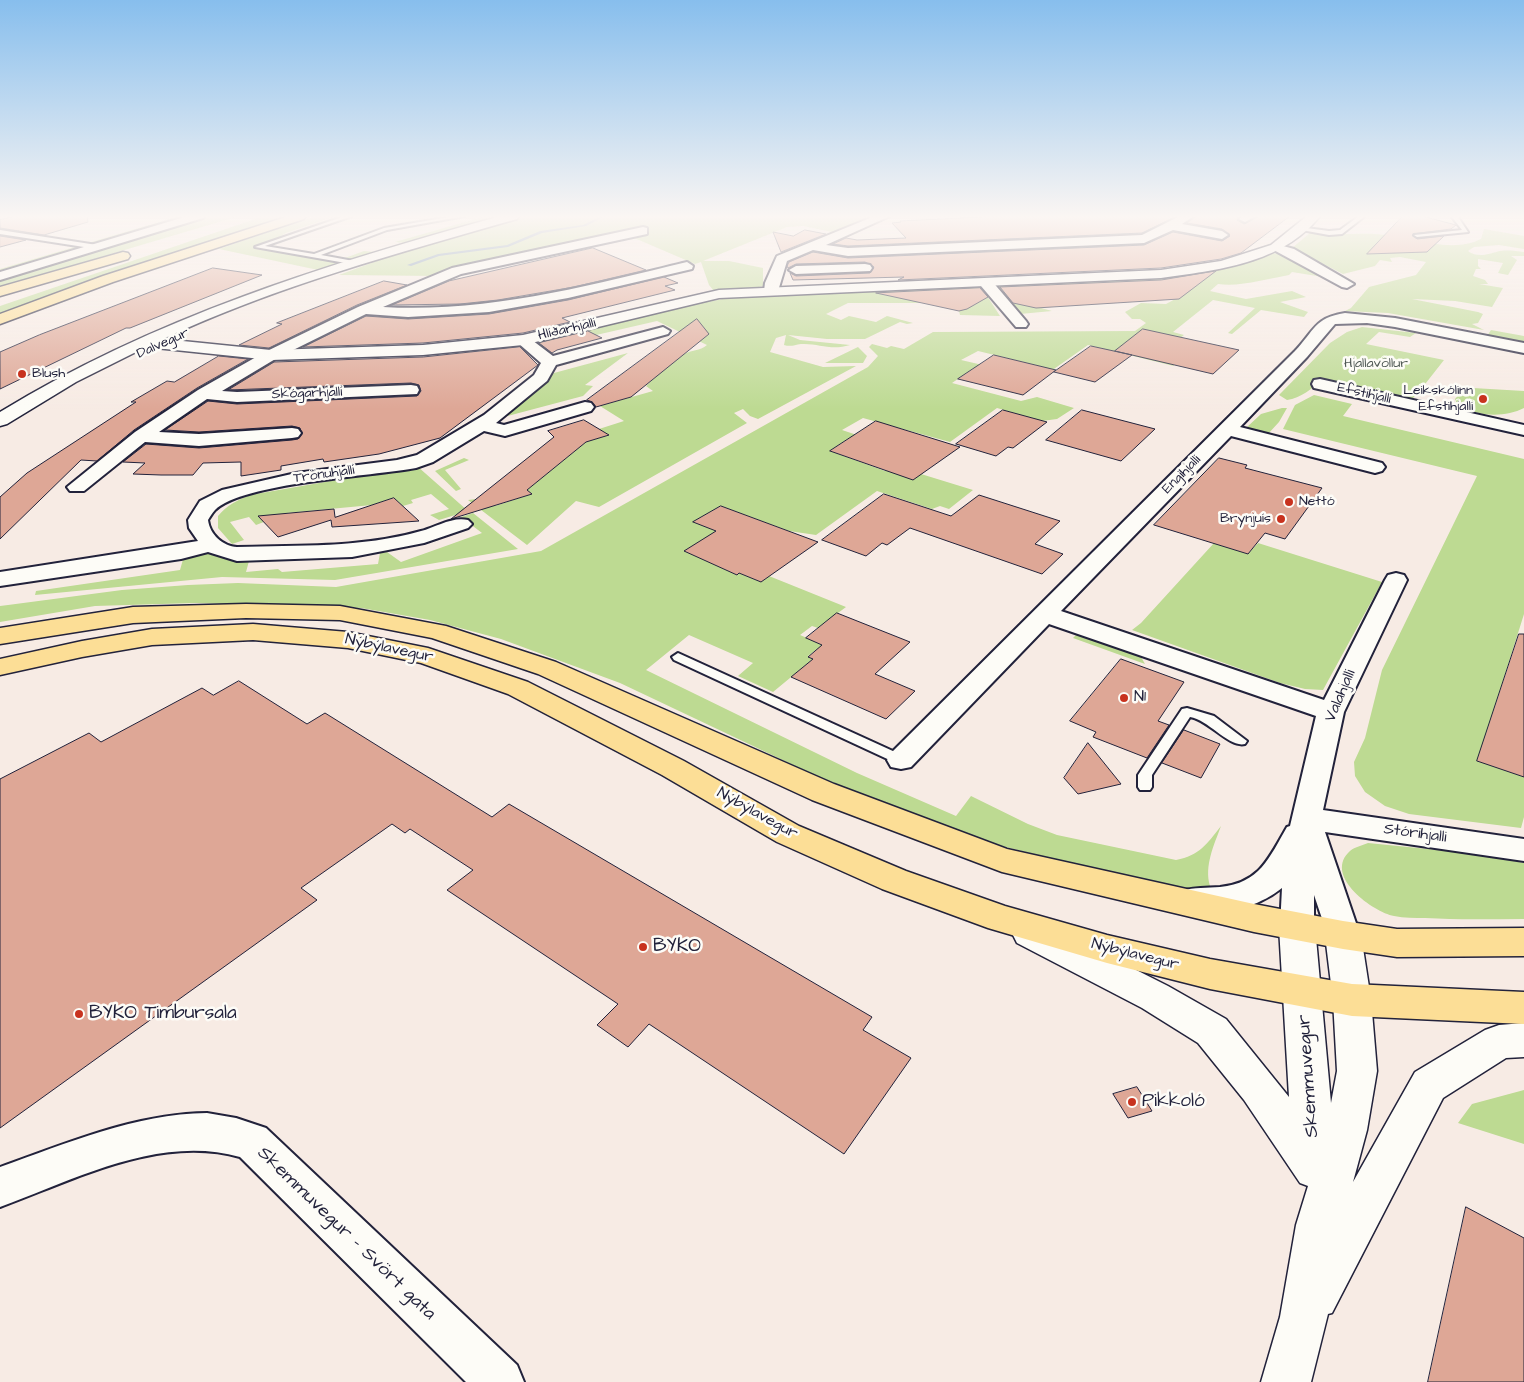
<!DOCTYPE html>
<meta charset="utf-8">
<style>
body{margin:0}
canvas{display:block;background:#f7ebe4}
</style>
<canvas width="1524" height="1382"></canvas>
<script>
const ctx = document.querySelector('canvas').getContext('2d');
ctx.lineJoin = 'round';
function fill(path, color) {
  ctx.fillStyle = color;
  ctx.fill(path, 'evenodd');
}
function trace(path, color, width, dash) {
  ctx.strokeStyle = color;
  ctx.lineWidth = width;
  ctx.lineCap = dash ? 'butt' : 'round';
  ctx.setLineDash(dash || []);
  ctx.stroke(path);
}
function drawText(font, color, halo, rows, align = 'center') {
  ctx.font = font + ' "Architects Daughter",sans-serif';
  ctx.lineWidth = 5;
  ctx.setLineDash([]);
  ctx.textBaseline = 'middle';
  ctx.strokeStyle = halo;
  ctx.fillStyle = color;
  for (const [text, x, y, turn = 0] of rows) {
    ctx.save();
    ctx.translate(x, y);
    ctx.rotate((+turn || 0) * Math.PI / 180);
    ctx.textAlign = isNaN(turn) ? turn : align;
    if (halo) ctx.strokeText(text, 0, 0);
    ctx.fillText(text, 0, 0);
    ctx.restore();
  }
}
const green = new Path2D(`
 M179 216H239L0 287V269Z
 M264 216H289L0 315V306Z
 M315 216H336L286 233 264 246 334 262 364 251 375 252 323 271 219 249Z
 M486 216H504L407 243 395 242Z
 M524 216H877L837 233 803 226 787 227 703 261H729L763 268V286L759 287 714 291 709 285 701 262 695 264 625 234 437 276 339 275 412 248Z
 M1484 229 1524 236V249L1499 245 1474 247 1468 251C1479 259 1491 253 1500 251 1508 250 1516 251 1524 252V256H1511L1517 260 1508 275 1498 273 1503 263 1478 259V266L1481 269H1476L1473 276 1485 280 1488 284H1479L1503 288 1492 307 1455 301 1412 299 1478 312 1483 314 1478 323 1472 324 1484 330 1388 313 1345 311 1351 308 1369 287 1416 275 1426 262 1400 257 1390 258 1392 262 1380 260 1375 266 1343 274 1292 248 1310 233C1332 236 1353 233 1375 234 1411 235 1448 255 1481 239Z
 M1271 253 1286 255 1323 277 1292 272 1289 275C1266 279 1241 287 1218 284L1210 291 1246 299 1292 291 1306 297 1280 302 1308 312 1304 317 1261 310 1232 334 1228 333 1255 308 1213 300 1173 332 1184 335 1166 349 1174 366 1088 345 1051 371 1036 365 978 351 961 360 987 366 982 370 974 368 952 383 1021 401 1037 397 1074 408 1057 419 1042 421 997 408 950 442 863 418 842 430 869 439 863 443 849 438 830 451 885 471 888 469 921 474 973 490 949 509 940 506 932 509 877 491 816 535 789 531 721 506 694 522 729 536 707 537 685 551 737 575 739 573 761 582 769 576 846 607 818 628 812 626 800 635 838 651 834 655 817 649 808 656 813 659 773 692 738 676 753 663 689 635 646 670 857 773 956 816 971 796 1028 824 1057 835 1176 860C1200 855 1206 845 1221 826 1214 845 1204 866 1210 886L1182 890 989 843 846 790 620 683 501 639 430 620 361 608 195 603 95 606 0 622V606L8 605 122 590 188 585 238 583 336 587 541 551 868 367 878 356 869 347 872 344 887 348 891 346 904 349 933 332 1135 331 1146 323 1140 319H1132L1125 312 1141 303 1166 304 1179 297 1034 306 1052 311 1020 314 997 287 1001 284 1152 276Z
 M980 285 1000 316 960 315 959 311 976 304 972 303H848L826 314 841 320 849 316 876 322 887 316 913 323 907 324 900 322 865 339H827L788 335 800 340 850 345C830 351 819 343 801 344 794 345 791 347 784 345L786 335 776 338 770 352 823 367 856 366 758 419 750 416 743 409 734 413 747 423 599 507 576 501 527 545 468 500 477 499 495 506 532 494 527 490 586 442 609 435 599 429 624 421 600 406 653 391 646 386C656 376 671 362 684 354 691 350 700 351 707 345L657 321 544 347 539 344 542 340 703 300 708 302 727 298Z
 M1362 327 1416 333 1410 337 1379 332 1366 344 1444 360 1422 388 1428 391 1424 396 1416 395 1412 399 1322 379C1312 389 1301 398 1287 400L1279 395 1330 343 1347 332Z
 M1491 330 1524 336V346L1487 336Z
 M511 346 513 347 405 356 275 361 398 355Z
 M858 347 867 356 863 363H825Z
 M628 353 585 385 593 386 583 396 500 418 554 373Z
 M1473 388 1524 391V408C1504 418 1475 417 1456 403L1455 399 1463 390Z
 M1314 395 1352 404 1343 416 1524 459V614L1478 761 1524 777V817L1521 828 1409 814 1385 806 1365 792 1355 776 1354 762 1365 738 1382 670 1477 476 1283 429 1295 405Z
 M1282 408H1287L1279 422 1268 434 1246 428 1261 414Z
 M464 458 469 460 445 470 461 489 456 491 435 471Z
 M417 466 468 511 439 520 430 515 449 509 431 494 411 500 413 503 403 506 394 498 372 505 287 513 256 525 249 517 230 522 244 540 232 544 218 528V516C227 505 238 500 250 495Z
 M473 513 518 549 335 580 222 577 35 595 36 591 180 570 184 556 209 550 219 557 249 561 246 572 278 569 282 572 378 564 380 553 387 552 401 562 482 533 461 517Z
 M1214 543 1248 554 1258 543 1382 582 1323 690 1305 689 1280 683 1132 630 1141 623Z
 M1077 634 1141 657 1145 664 1073 638Z
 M1368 843 1478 854 1524 863V919C1491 919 1458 920 1425 918 1415 918 1404 918 1394 916 1373 912 1325 877 1348 853 1353 847 1361 846 1368 843Z
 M1524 1090V1144L1458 1123 1472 1104Z`);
const stream = new Path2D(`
 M601 216H605L586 226 542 233 508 247 439 256 411 266 407 265 438 254 507 245 540 231 583 225Z`);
const building = new Path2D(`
 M16 216H87L88 222 44 235 0 228V220Z
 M979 216H1177L1142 233 848 246 833 244 846 238 857 240 906 238 892 223 901 222 900 221 981 217Z
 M1196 216H1240L1237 220 1244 224 1258 216H1290L1241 253 1221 259 1161 268 898 280 904 277 793 280 790 273 796 276 870 273 874 267 865 262 796 264 788 268 787 266 789 262 813 252 848 258 1144 245 1173 232 1222 241 1230 236 1222 229 1187 223Z
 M1403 216H1422L1456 225 1451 229 1413 234 1417 239 1444 236 1427 252 1367 254Z
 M805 230 826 234 781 252 773 232 793 236Z
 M0 236 26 240 0 247Z
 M593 248 646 270 574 287 498 300 460 304 392 305 449 281Z
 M213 268 262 275 130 328H126L0 389V352L39 335Z
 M1216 271 1179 299 1036 308 1013 303 1000 287 1161 280Z
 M664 277 678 283 665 286 675 290 562 318 570 322 523 333 423 343 303 347 366 316 408 319 489 314 568 300Z
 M384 281 407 285 357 305 269 348 239 345 282 324 277 323Z
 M980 288 988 297 967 309 959 311 876 293Z
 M697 319 709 334 631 397 596 407 592 402 587 400Z
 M1143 329 1239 350 1213 374 1115 351Z
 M588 331 602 338 557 350 552 353 539 343Z
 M1091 346 1132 355 1095 382 1054 372Z
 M520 347 538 365 440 438 379 454 324 462 323 459 281 466V470L241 476V462L203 463 193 475H161L133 474 145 463 123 462 146 444 199 448 292 440 298 439 302 434 300 428 292 426 199 432 165 430 208 401 237 404 417 396 421 391 419 385 411 383 228 390 274 362 423 357Z
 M994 355 1056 370 1023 395 958 379Z
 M219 356 248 359 197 388 134 430 97 461 81 460 0 539V497L27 473 136 402H131L167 381 174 382Z
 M1003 410 1047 422 1013 448 1008 447 996 456 956 444Z
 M1082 410 1155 429 1121 461 1046 440Z
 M584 420 609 435 586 442 527 490 532 494 451 519 554 437 548 431Z
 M876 421 960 447 913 480 830 451Z
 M1219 458 1247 465 1245 468 1322 488 1285 539 1265 533 1248 554 1154 525Z
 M884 494 951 516 979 495 1060 521 1035 544 1063 554 1042 574 910 528 887 545 882 543 866 556 822 540Z
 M394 498 419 521 332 527 331 520 278 537 258 516 334 509 335 517Z
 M721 506 818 542 761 582 739 573 737 575 684 551 716 531 693 522Z
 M837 613 910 642 875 674 915 691 886 719 791 677 813 659 808 657 822 645 806 638Z
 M1519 634H1524V777L1477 761Z
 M1121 659 1184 682 1158 721 1169 725 1147 758 1093 737 1096 732 1070 721Z
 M239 681 307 724 325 713 492 817 509 804 872 1017 863 1030 911 1058 844 1154 649 1024 628 1047 597 1025 618 1004 447 890 473 870 410 829 405 833 392 824 301 888 317 900 0 1128V779L89 733 101 742 202 688 213 695Z
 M1184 730 1220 744 1201 778 1162 763Z
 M1088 743 1121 784 1078 794 1064 778Z
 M1137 1087 1152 1111 1128 1118 1113 1094Z
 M1466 1207 1524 1238V1382H1428Z`);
const service = new Path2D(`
 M345 216H352L265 246 314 254 384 228 455 216H465L387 230 321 255 359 262 357 265 255 247Z
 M1359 216H1365L1342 234 1329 235 1296 229 1299 227 1329 231 1340 230Z
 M1454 216H1459L1458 217 1468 232 1417 237 1414 235 1462 230 1452 217Z
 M0 230 97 245 100 247 97 249 0 234Z
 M678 653 906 757 908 760 906 763H896L674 660 672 657Z
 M1187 708 1214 716 1247 741 1245 744C1229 748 1209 720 1190 717L1152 775V787L1150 790H1140L1138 787V775L1182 709Z`);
const minor = new Path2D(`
 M188 216H205L203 218 0 280V272Z
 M875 216H890L826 245 848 248 1142 235 1180 216H1194L1182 224 1222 231 1228 235 1222 239 1173 230 1144 243 848 256 813 250 787 261 778 291 776 294H766L764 291 765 283 777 256Z
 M1243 216H1256L1245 222 1239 219Z
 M643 227 647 228V234L461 274 383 307C487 313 587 286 687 262L693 266 692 269 568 298 489 312 408 317 366 314 277 358 222 391 237 392 411 385 417 386 419 390 417 394 237 402 207 399 159 432 199 434 292 428 298 429 301 433 298 437 292 438 199 446 145 442 84 491H70L67 487 135 432 198 390 265 352 358 307 452 268Z
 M1276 244 1294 249 1354 284 1347 288 1342 287 1270 248Z
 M865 264 870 265 872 268 870 271 796 274 789 270 796 266Z
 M986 279 991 280 1026 321 1028 324 1026 327H1016L981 286 979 283 981 280Z
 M1345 313 1395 318 1524 343V353L1395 327 1367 323 1335 324 1307 357 1240 427 1382 463 1385 467 1382 471 1375 473 1231 436 1061 611 1324 700 1385 580 1388 575 1396 573 1404 575 1407 580 1344 712 1323 810 1524 839V861L1325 832 1360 935 1355 945 1343 948 1331 945 1314 895V927L1309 936 1297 940 1285 936 1280 927 1282 888C1256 909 1214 919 1181 909L1177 900 1181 891C1195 887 1207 888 1220 887 1260 883 1269 858 1287 827L1290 826 1316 716 1049 624 911 767 901 769 891 767 887 760 891 753 1295 351C1315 330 1314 318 1345 313Z
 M663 327 670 331 668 334 556 365 547 381 496 423 504 425 585 402 591 403 594 407 591 411 505 436 484 431 433 462 416 468C373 476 242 483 215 510 212 513 210 517 208 520 210 535 223 546 237 547 298 545 362 548 421 531 436 527 453 516 468 520L472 524 468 528 424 543 352 557 237 561 208 552 181 559 0 586V572L198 541 189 528 188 520 200 501 222 490 296 473 397 460 417 455 484 415 534 375 541 363 518 343 515 340 518 337H528L553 356Z
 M1320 379 1524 425V435L1314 388 1312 384 1314 380Z
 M207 1113 236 1118 266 1128 517 1365 524 1382H466L240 1157C159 1134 74 1180 0 1207V1167C68 1143 134 1114 207 1113Z`);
const tertiary = new Path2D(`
 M501 216H519L517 219C398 253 276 286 163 339L271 350 423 345 523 335 719 290 1161 270 1221 261 1271 245 1307 216H1320C1282 264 1217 270 1161 278L719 298 523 345 423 355 271 360 146 347 76 382 7 424 0 426V412C155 317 327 264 501 216Z
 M1297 913 1309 917 1315 927 1331 1103 1337 1071 1333 1000 1325 935 1330 925 1343 921 1356 925 1361 935 1371 1000 1377 1071 1367 1130 1353 1182 1415 1072 1485 1030 1499 1025 1524 1023V1057L1506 1058 1443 1098 1332 1313 1328 1314 1311 1382H1261L1280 1317 1296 1225 1308 1186 1300 1183 1244 1100 1198 1043 1142 1008 1017 943 1012 933 1017 923 1030 919 1043 923 1168 986 1226 1019 1289 1097 1279 927 1285 917Z`);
const primary = new Path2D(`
 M246 604 340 606 446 626 556 662 834 784 1007 849 1254 904 1343 921 1397 929 1524 928V956L1397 957 1343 949 1254 932 1002 872 812 800 538 674 432 638 340 620 246 618 133 623 0 644V628L133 607Z
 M253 624 348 632 428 648 528 682 684 761 799 826 906 871 1005 906 1107 935 1210 959 1352 984 1524 992V1024L1352 1016 1210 989 1107 963 988 928 882 889 777 842 662 775 508 694 421 663 348 648 253 640 152 645 82 657 0 675V659L82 641 152 629Z`);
const trunk = new Path2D(`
 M289 216H306L304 219 113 282 0 324V314L103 276Z
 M123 252 128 253 130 256 128 259 0 296V287Z`);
const markers = [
 [22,374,5,"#c8321e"],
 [1483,399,5,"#c8321e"],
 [1289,502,5,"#c8321e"],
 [1281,519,5,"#c8321e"],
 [1124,698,5,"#c8321e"],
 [643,947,5,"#c8321e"],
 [79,1014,5,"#c8321e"],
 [1132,1102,5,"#c8321e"]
];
const farStreetnames = [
 ["Hlíðarhjalli",567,330,-13],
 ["Dalvegur",163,344,-24],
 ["Skógarhjalli",307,394,-2],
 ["Efstihjalli",1364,394,13],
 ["Trönuhjalli",324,475,-8],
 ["Engihjalli",1182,475,-45]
];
const farParknames = [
 ["Hjallavöllur",1376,364]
];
const farPoinames = [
 ["Blush",32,374],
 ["Leikskólinn",1473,391,"right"],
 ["Efstihjalli",1473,407,"right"],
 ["Nettó",1299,502],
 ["Brynjuís",1271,519,"right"]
];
const streetNames = [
 ["Nýbýlavegur",389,649,12],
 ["Valahjalli",1341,696,-67],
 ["Nýbýlavegur",757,814,29],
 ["Stórihjalli",1415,834,8],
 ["Nýbýlavegur",1135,955,14]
];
const poiNames = [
 ["N1",1134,698]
];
const nearPoinames = [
 ["BYKO",653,947],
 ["BYKO Timbursala",89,1014],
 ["Pikkoló",1142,1102]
];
const nearStreetnames = [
 ["Skemmuvegur",1309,1076,-94],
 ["Skemmuvegur - Svört gata",346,1234,44]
];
fill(green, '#bdda92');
fill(stream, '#6888ab');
fill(building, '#dea796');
trace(building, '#22223b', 1);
trace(service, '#22223b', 4);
trace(minor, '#22223b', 4);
trace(tertiary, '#22223b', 3);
trace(primary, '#22223b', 3);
trace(trunk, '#22223b', 3);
fill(service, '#fdfcf7');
fill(minor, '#fdfcf7');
fill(tertiary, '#fdfcf7');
fill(primary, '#fcde96');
fill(trunk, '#fcde96');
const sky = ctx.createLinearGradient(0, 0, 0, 409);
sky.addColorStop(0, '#87beed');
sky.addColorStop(0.53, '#fbf6f3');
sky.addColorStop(1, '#fbf6f300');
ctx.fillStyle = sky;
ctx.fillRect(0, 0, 1524, 409);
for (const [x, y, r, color] of markers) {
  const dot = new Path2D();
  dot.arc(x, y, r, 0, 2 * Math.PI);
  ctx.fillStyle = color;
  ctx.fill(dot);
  trace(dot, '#fdfcf7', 2);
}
drawText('14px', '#22223b', '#fdfcf7', farStreetnames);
drawText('14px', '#505955', '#fdfcf7', farParknames);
drawText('14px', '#22223b', '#fdfcf7', farPoinames, 'left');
drawText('16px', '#22223b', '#fdfcf7', streetNames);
drawText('16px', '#22223b', '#fdfcf7', poiNames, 'left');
drawText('19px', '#22223b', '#fdfcf7', nearPoinames, 'left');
drawText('19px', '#22223b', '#fdfcf7', nearStreetnames);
</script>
